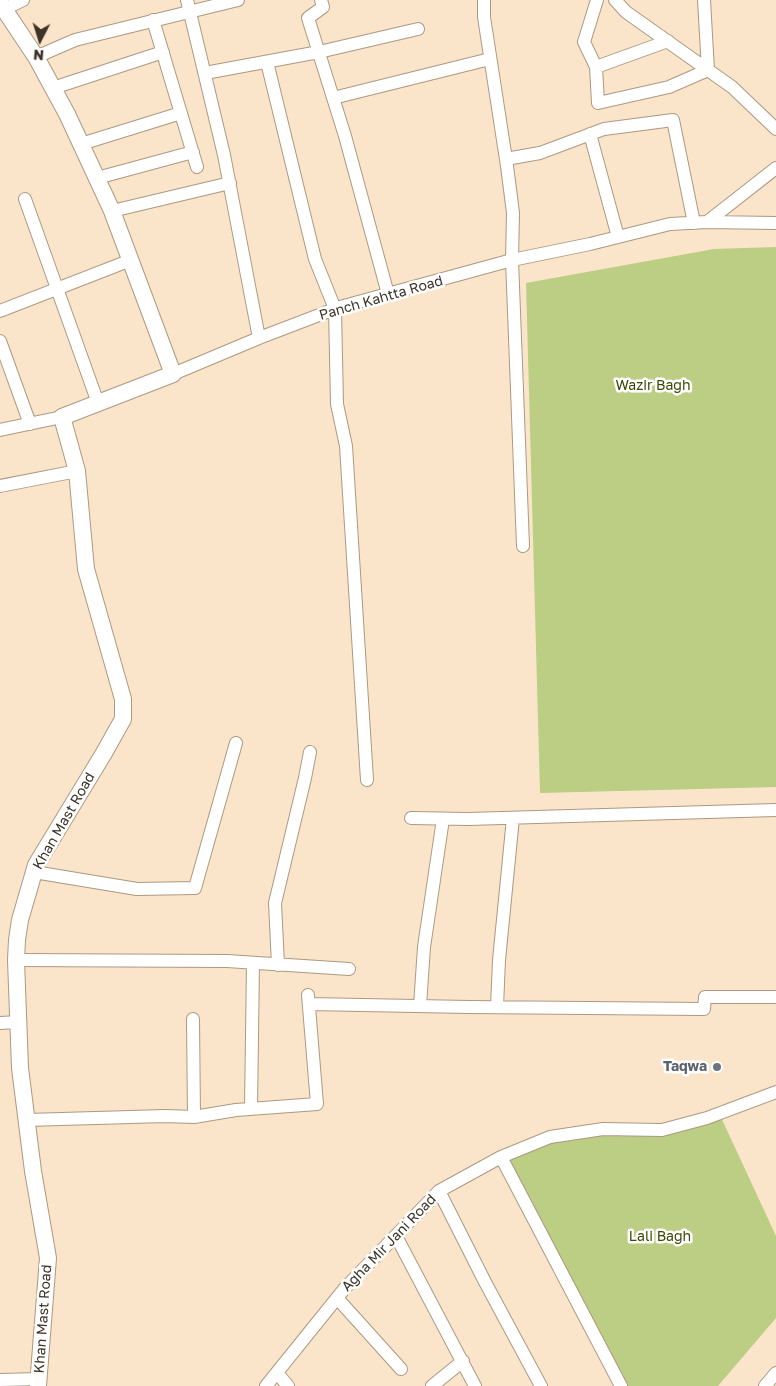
<!DOCTYPE html>
<style>
body{margin:0}
#map{position:relative;width:776px;height:1386px;overflow:hidden;background:#fae5ca;font-family:"Golos Text",sans-serif}
canvas{display:block}
.north{position:absolute;left:15px;top:15px;width:50px;height:50px;-webkit-text-stroke:4px #fff;paint-order:stroke;rotate:185deg;font-size:14px;font-weight:700;line-height:20px;text-align:center;color:#3c3429}
.north::after{content:'';display:block;margin:auto;width:18px;height:22px;background:#3c3429;clip-path:polygon(50% 0,100% 100%,50% 72%,0 100%)}
</style>
<div id="map">
<canvas width="776" height="1386"></canvas>
<div class="north">N</div>
</div>
<script>
const ctx = document.querySelector('canvas').getContext('2d');
ctx.lineJoin = 'round';
function fill(path, color) {
  ctx.fillStyle = color;
  ctx.fill(path, 'evenodd');
}
function trace(path, color, width, dash) {
  ctx.strokeStyle = color;
  ctx.lineWidth = width;
  ctx.lineCap = dash ? 'butt' : 'round';
  ctx.setLineDash(dash || []);
  ctx.stroke(path);
}
function drawText(font, color, halo, rows, align = 'center') {
  ctx.font = font + ' "Golos Text",sans-serif';
  ctx.lineWidth = 5;
  ctx.setLineDash([]);
  ctx.textBaseline = 'middle';
  ctx.strokeStyle = halo;
  ctx.fillStyle = color;
  for (const [text, x, y, turn = 0] of rows) {
    ctx.save();
    ctx.translate(x, y);
    ctx.rotate((+turn || 0) * Math.PI / 180);
    ctx.textAlign = isNaN(turn) ? turn : align;
    if (halo) ctx.strokeText(text, 0, 0);
    ctx.fillText(text, 0, 0);
    ctx.restore();
  }
}
const green = new Path2D(`
 M776 247V787L540 793 526 283 714 249Z
 M719 1113 776 1236V1318L718 1386H618L501 1157 550 1137 662 1130Z`);
const minor = new Path2D(`
 M187 0 224 155 259 338
 M321 0 323 7 308 18 345 136 388 294
 M484 0V17L507 166 513 213 512 260 523 546
 M597 0 584 42 596 67 598 103 669 87 708 70 704 0
 M615 0 626 12 732 87 776 129
 M0 11 23 0
 M153 20 197 167
 M36 57 75 40 238 0
 M267 62 315 259 335 309 337 404 346 446 367 780
 M596 67 668 41
 M205 73 319 52 418 29
 M53 88 163 52
 M333 98 490 59
 M590 134 618 237
 M81 144 181 113
 M506 159 540 153 604 129 673 120 694 223
 M97 178 193 152
 M25 199 98 403
 M112 211 230 183
 M707 222 776 168
 M0 311 131 260
 M0 341 30 424
 M173 374 259 338 340 307 512 260 590 244 670 224 707 222 776 223
 M0 430 62 417
 M0 486 77 471
 M411 818 468 819 776 810
 M34 872 137 889 195 888 236 743
 M16 960 227 961 349 969
 M278 965 275 903 305 778 310 752
 M309 1004 469 1007 704 1009 705 997H776
 M420 1006 424 947 443 819
 M497 1007 499 960 513 818
 M193 1019 194 1117
 M0 1023 19 1022
 M251 1109 253 963
 M27 1120 165 1116 194 1117 236 1110 317 1104 308 995
 M501 1157 621 1386
 M439 1191 485 1282 541 1386
 M396 1236 475 1386
 M337 1298 401 1369
 M277 1373 288 1386
 M0 1380 39 1379
 M266 1386 345 1288 439 1191 501 1157 550 1137 603 1129 662 1130 707 1118 776 1092
 M432 1386 463 1361
 M765 1386 776 1373`);
const major = new Path2D(`
 M0 3 36 57 67 114 112 211 173 374 62 417 77 471 86 569 123 699V719L104 753 36 865 20 920 17 940 16 960 20 1068 33 1171 48 1258 38 1386`);
const markers = [
 [717,1067,5,"#6b7280"]
];
const streetNames = [
 ["Panch Kahtta Road",381,298,-16],
 ["Khan Mast Road",64,821,-60],
 ["Agha Mir Jani Road",389,1243,-46],
 ["Khan Mast Road",43,1319,-86]
];
const parkNames = [
 ["Wazir Bagh",653,386],
 ["Lali Bagh",660,1237]
];
const worshipNames = [
 ["Taqwa",707,1067]
];
fill(green, '#bccd84');
trace(minor, '#ac9980', 14);
trace(major, '#ac9980', 18);
trace(minor, '#fff', 12);
trace(major, '#fff', 16);
for (const [x, y, r, color] of markers) {
  const dot = new Path2D();
  dot.arc(x, y, r, 0, 2 * Math.PI);
  ctx.fillStyle = color;
  ctx.fill(dot);
  trace(dot, '#fff', 2);
}
drawText('14px', '#3c3429', '#fff', streetNames);
drawText('14px', '#3c4802', '#fff', parkNames);
drawText('bold 14px', '#5b616d', '#fff', worshipNames, 'right');
</script>
